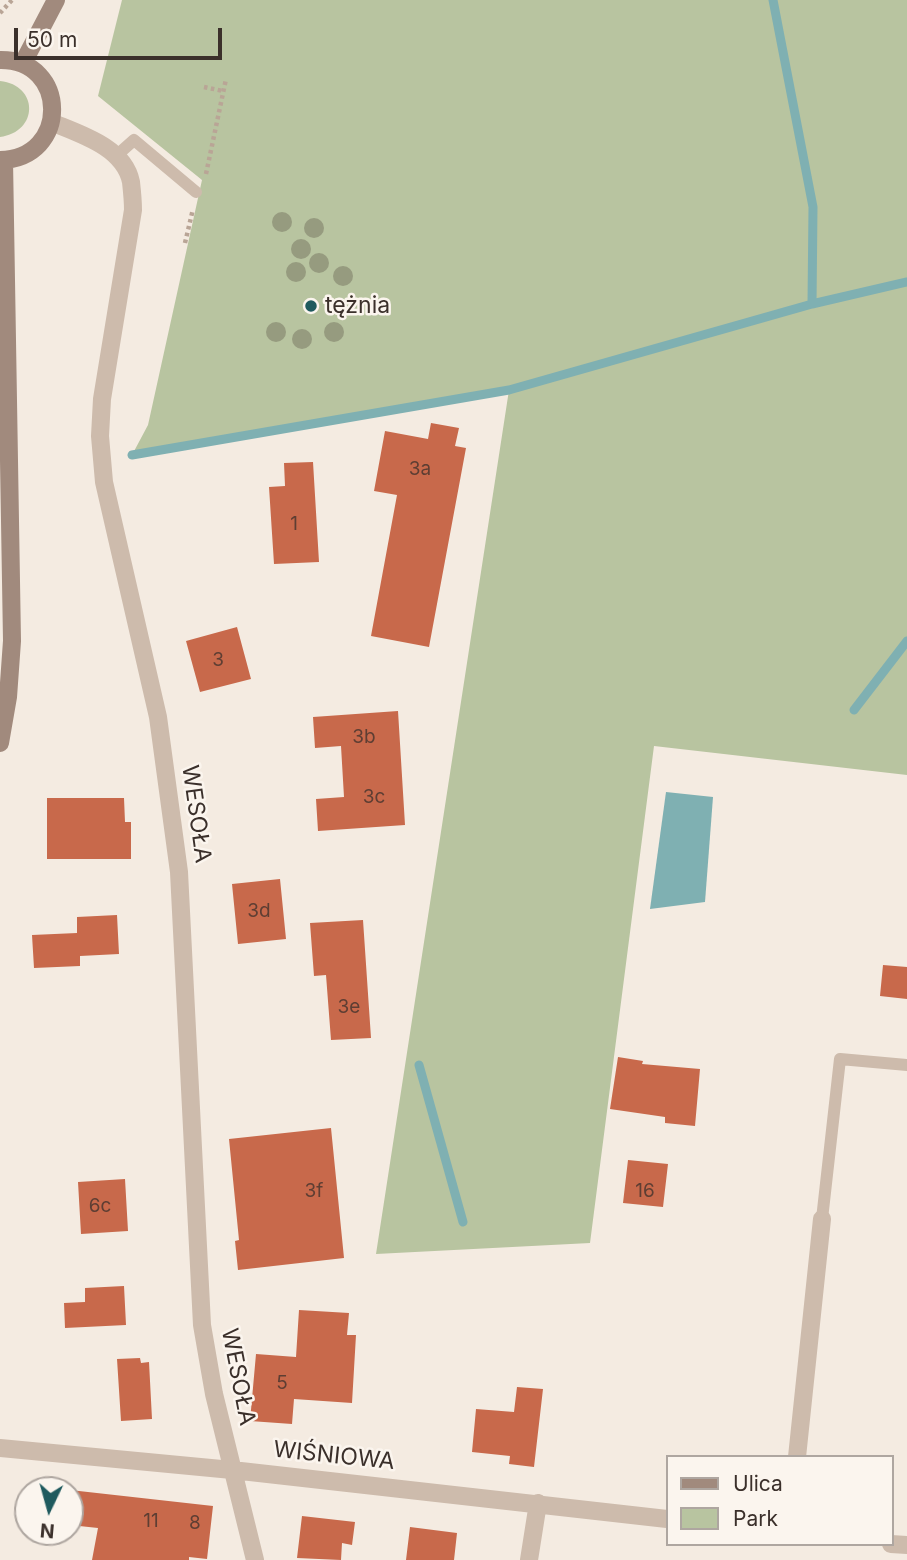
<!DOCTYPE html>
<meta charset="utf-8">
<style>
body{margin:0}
#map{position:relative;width:907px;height:1560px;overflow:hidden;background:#f4ebe1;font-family:Inter,sans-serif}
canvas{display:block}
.legend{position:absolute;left:666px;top:1455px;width:228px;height:91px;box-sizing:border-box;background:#fbf5ee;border:2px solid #aea6a0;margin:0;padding:9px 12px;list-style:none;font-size:21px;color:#3b302b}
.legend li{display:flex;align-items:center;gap:14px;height:35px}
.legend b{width:35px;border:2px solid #aea6a0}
.north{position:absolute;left:14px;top:1476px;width:70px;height:70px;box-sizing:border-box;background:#fbf5ee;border:2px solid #aea6a0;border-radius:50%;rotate:185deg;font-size:19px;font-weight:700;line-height:28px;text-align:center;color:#3b302b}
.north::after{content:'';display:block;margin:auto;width:24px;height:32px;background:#1f5a5e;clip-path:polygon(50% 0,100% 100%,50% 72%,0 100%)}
.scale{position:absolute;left:14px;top:28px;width:208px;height:32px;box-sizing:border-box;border:4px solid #3b302b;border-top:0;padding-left:9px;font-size:21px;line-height:24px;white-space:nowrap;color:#3b302b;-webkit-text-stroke:5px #fbf5ee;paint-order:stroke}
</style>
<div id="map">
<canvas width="907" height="1560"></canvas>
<ul class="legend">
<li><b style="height:9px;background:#a18a7d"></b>Ulica</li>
<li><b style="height:19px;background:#b8c4a0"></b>Park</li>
</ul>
<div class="north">N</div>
<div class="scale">50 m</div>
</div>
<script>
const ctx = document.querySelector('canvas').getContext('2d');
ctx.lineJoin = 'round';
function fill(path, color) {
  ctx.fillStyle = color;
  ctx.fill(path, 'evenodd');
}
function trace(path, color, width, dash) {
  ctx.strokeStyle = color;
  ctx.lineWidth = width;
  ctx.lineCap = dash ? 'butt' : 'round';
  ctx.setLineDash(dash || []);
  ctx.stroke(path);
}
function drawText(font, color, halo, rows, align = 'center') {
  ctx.font = font + ' Inter,sans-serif';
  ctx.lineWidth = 5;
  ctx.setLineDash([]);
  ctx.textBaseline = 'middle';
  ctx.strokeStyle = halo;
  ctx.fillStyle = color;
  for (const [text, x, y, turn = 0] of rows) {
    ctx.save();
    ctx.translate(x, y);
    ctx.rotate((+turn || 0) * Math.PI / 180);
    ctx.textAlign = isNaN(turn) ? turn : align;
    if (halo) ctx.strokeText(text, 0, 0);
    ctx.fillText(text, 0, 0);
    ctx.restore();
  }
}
const green = new Path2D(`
 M122 0H907V775L654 746 590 1243 376 1254 509 390 132 455 148 425 202 180 98 96Z
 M0 81C39 85 39 132 0 137Z`);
const water = new Path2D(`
 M666 792 713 797 705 902 650 909Z`);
const stream = new Path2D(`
 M812 304 907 282
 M132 455 509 390 812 304 813 207 773 0
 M854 710 907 641
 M419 1065 463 1222`);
const building = new Path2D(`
 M431 423 459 428 455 446 466 448 429 647 371 636 397 495 374 491 385 431 428 439Z
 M313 462 319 562 274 564 269 487 285 486 284 463Z
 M237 627 251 679 200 692 186 641Z
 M398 711 405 825 318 831 316 799 344 797 341 746 315 748 313 717Z
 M47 798H124L125 822H131V859H47Z
 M280 879 286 939 238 944 232 884Z
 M117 915 119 954 80 956V966L34 968 32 935 77 933V917Z
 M363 920 371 1038 331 1040 326 975 314 976 310 923Z
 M883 965 907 967V999L880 996Z
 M618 1057 643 1061 642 1064 700 1069 695 1126 665 1123V1117L610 1109Z
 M331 1128 344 1258 238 1270 235 1241 239 1240 229 1139Z
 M628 1160 668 1164 663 1207 623 1203Z
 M125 1179 128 1231 81 1234 78 1182Z
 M124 1286 126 1325 65 1328 64 1303 85 1302V1288Z
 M299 1310 349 1313 347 1335H356L352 1403 294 1399 292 1424 250 1421 256 1354 296 1357Z
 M140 1358 141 1363 149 1362 152 1419 121 1421 117 1359Z
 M517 1387 543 1389 534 1467 509 1464 510 1456 472 1452 476 1409 514 1412Z
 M70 1490 213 1506 207 1559 189 1557V1560H92L98 1528 70 1525Z
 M302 1516 355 1522 352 1545 342 1543 341 1560 297 1558Z
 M410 1527 457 1533 454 1560H406Z`);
const path = new Path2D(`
 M0 13 12 0
 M204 87 223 91
 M206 174 226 79
 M185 243 193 209`);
const service = new Path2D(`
 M116 156 134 140 196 192
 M822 1219 840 1059 907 1065`);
const minor = new Path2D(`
 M51 122C80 134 124 147 131 182 132 191 133 201 133 210L102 399 100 436 104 482 158 717 179 872 202 1325 214 1394 255 1560
 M0 1448 232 1470 667 1519
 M797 1457 822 1219
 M891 1544 907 1545
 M529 1560 538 1503`);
const secondary = new Path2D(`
 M0 60C69 59 70 159 0 160
 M23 63 56 0
 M0 743 8 697 12 641 4 160`);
const trees = [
 [282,222],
 [314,228],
 [301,249],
 [319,263],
 [296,272],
 [343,276],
 [276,332],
 [334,332],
 [302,339]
];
const markers = [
 [311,306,7,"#1f5a5e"]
];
const numberNames = [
 ["3a",420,469],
 ["1",294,524],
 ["3",218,660],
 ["3b",364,737],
 ["3c",374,797],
 ["3d",259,911],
 ["3e",349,1007],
 ["3f",314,1191],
 ["16",645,1191],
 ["6c",100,1206],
 ["5",282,1383],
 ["11",151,1521],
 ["8",195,1523]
];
const poiNames = [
 ["tężnia",325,306]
];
const streetNames = [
 ["WESOŁA",196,814,82],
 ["WESOŁA",238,1377,79],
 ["WIŚNIOWA",334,1456,6]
];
fill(green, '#b8c4a0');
fill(water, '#7fb0b2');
trace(stream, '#7fb0b2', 9);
fill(building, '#c8694b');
trace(path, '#b9a596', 4.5, [3.5, 3.5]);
trace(service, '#cdbbac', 12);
trace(minor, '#cdbbac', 18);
trace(secondary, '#a18a7d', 18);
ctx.fillStyle = '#969b7f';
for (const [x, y] of trees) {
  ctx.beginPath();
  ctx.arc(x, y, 10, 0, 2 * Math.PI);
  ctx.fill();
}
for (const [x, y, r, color] of markers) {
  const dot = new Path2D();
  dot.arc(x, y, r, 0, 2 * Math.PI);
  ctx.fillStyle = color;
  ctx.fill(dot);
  trace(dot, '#fbf5ee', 2.5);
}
drawText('19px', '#5e3e33', null, numberNames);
drawText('23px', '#3b302b', '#fbf5ee', poiNames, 'left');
drawText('23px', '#3b302b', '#fbf5ee', streetNames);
</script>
